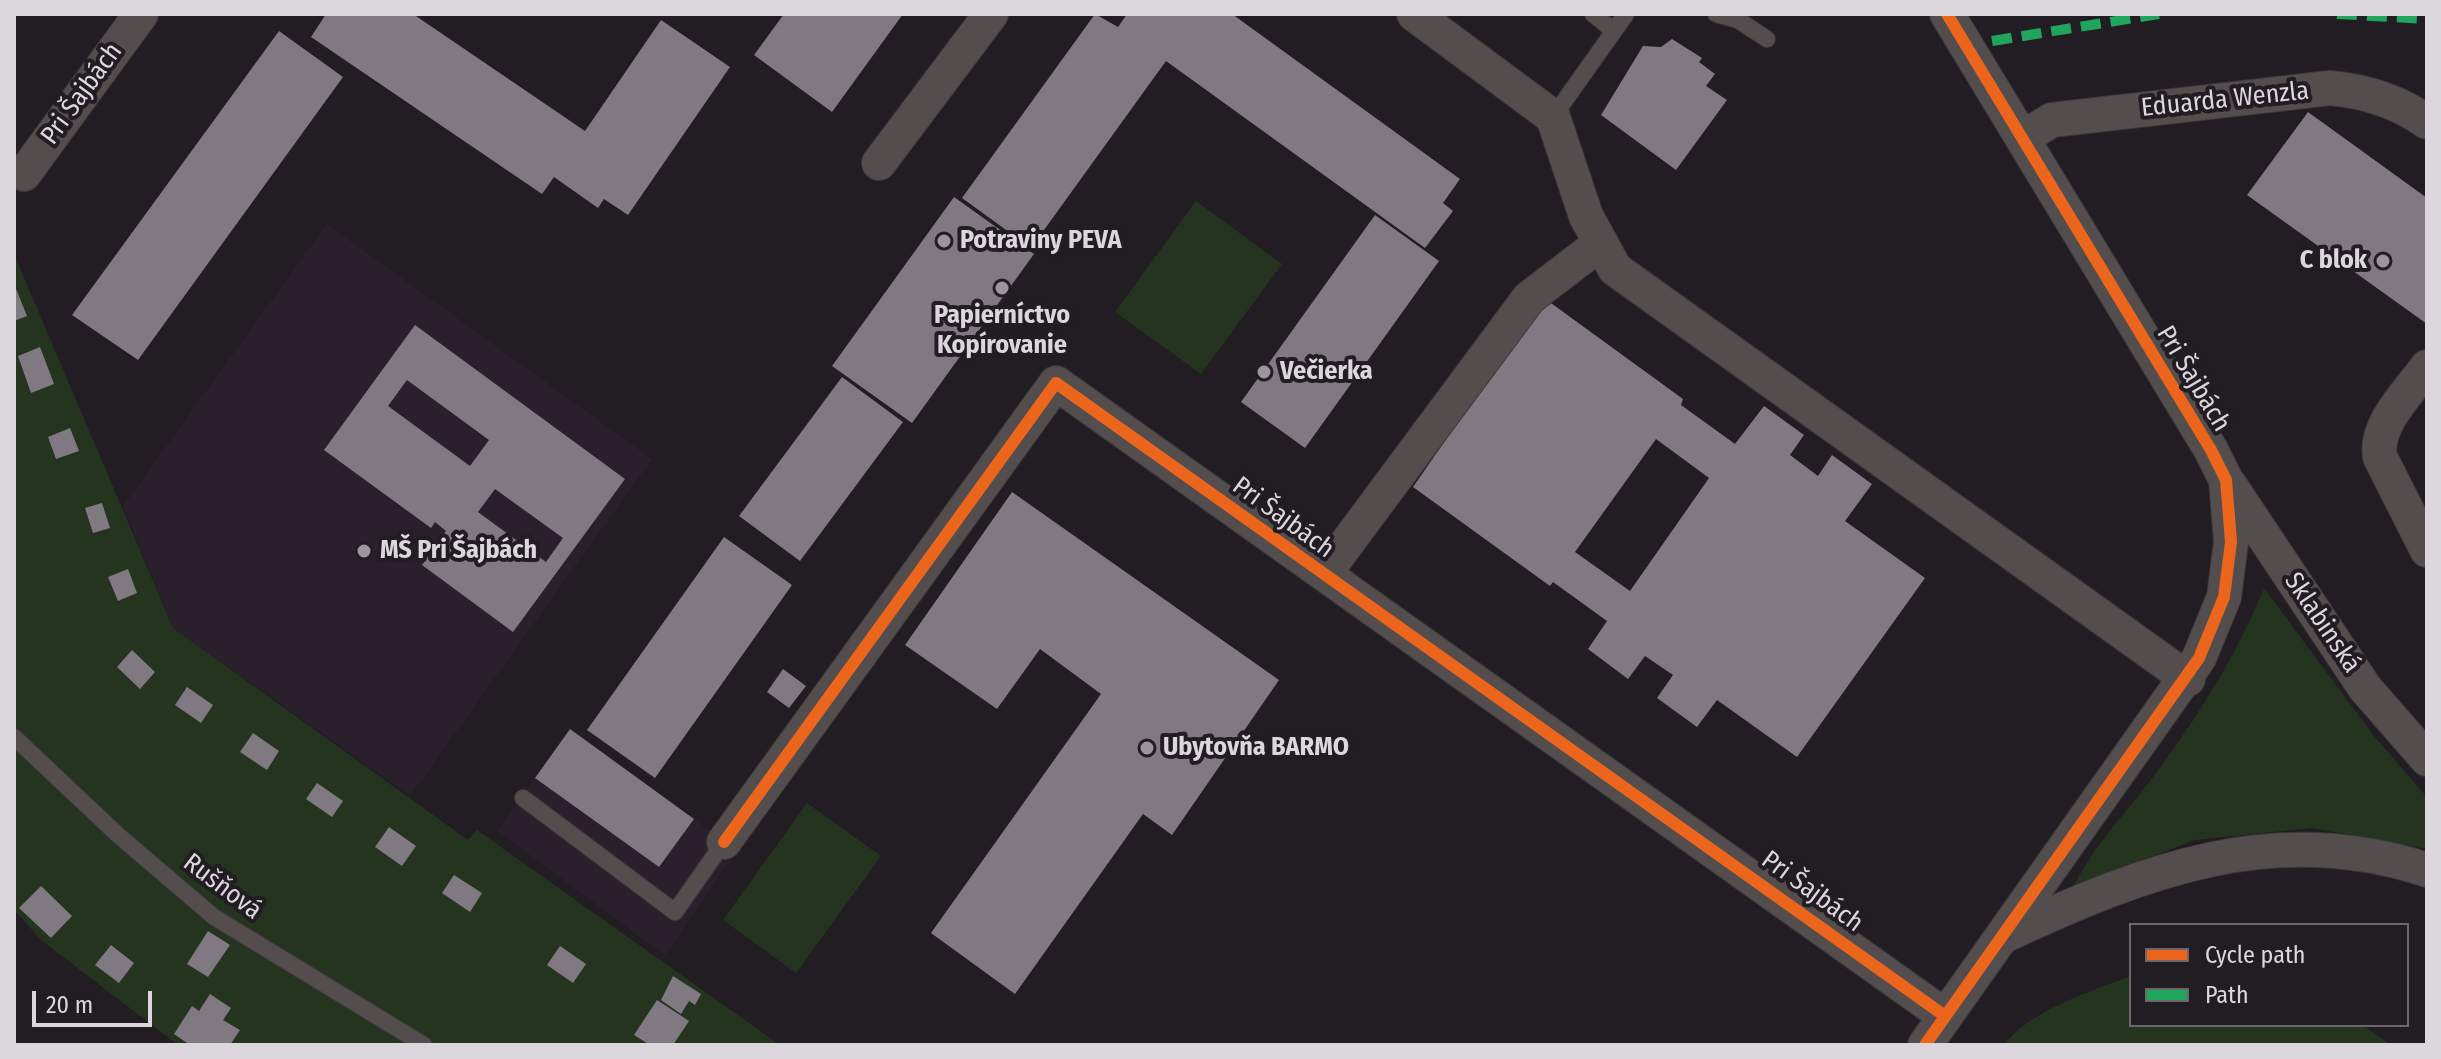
<!DOCTYPE html>
<meta charset="utf-8">
<style>
body{margin:0}
#map{position:relative;width:2441px;height:1059px;overflow:hidden;background:#211d22;font-family:"Fira Sans Condensed",sans-serif}
canvas{display:block}
.frame{position:absolute;inset:0;border:16px solid #dbd7dc;pointer-events:none}
.legend{position:absolute;left:2129px;top:923px;width:280px;height:104px;box-sizing:border-box;background:#221c23;border:2px solid #6c676d;margin:0;padding:10px 14px;list-style:none;font-size:24px;color:#dbd7dc}
.legend li{display:flex;align-items:center;gap:16px;height:40px}
.legend b{width:40px;border:2px solid #6c676d}
.scale{position:absolute;left:32px;top:991px;width:120px;height:36px;box-sizing:border-box;border:4px solid #dbd7dc;border-top:0;padding-left:10px;font-size:24px;line-height:28px;white-space:nowrap;color:#dbd7dc;-webkit-text-stroke:6px #221c23;paint-order:stroke}
</style>
<div id="map">
<canvas width="2441" height="1059"></canvas>
<div class="frame"></div>
<ul class="legend">
<li><b style="height:10px;background:#eb651d"></b>Cycle path</li>
<li><b style="height:10px;background:#20a55d"></b>Path</li>
</ul>
<div class="scale">20 m</div>
</div>
<script>
const ctx = document.querySelector('canvas').getContext('2d');
ctx.lineJoin = 'round';
function fill(path, color) {
  ctx.fillStyle = color;
  ctx.fill(path, 'evenodd');
}
function trace(path, color, width, dash) {
  ctx.strokeStyle = color;
  ctx.lineWidth = width;
  ctx.lineCap = dash ? 'butt' : 'round';
  ctx.setLineDash(dash || []);
  ctx.stroke(path);
}
function drawText(font, color, halo, rows, align = 'center') {
  ctx.font = font + ' "Fira Sans Condensed",sans-serif';
  ctx.lineWidth = 8;
  ctx.setLineDash([]);
  ctx.textBaseline = 'middle';
  ctx.strokeStyle = halo;
  ctx.fillStyle = color;
  for (const [text, x, y, turn = 0] of rows) {
    ctx.save();
    ctx.translate(x, y);
    ctx.rotate((+turn || 0) * Math.PI / 180);
    ctx.textAlign = isNaN(turn) ? turn : align;
    if (halo) ctx.strokeText(text, 0, 0);
    ctx.fillText(text, 0, 0);
    ctx.restore();
  }
}
const built = new Path2D(`
 M327 224 652 459 410 796 173 628 123 506Z
 M535 778 658 867 694 819 737 851 665 955 497 831Z`);
const green = new Path2D(`
 M1196 201 1282 264 1201 374 1115 312Z
 M14 254 173 628 468 840 477 830 780 1045H178L41 940 14 910Z
 M2264 588 2374 736 2427 797V849L2312 828 2195 840 2074 886C2093 846 2126 813 2153 777 2197 718 2236 657 2264 588Z
 M807 803 881 856 796 973 723 920Z
 M2131 976V1025H2363L2391 1045H2004C2027 1012 2093 990 2131 976Z`);
const building = new Path2D(`
 M326 14H413L585 131 661 20 730 67 628 215 604 199 598 208 554 177 542 194 311 37Z
 M784 14H903L832 112 754 55Z
 M1095 14 1118 27 1127 14H1232L1460 179 1443 203 1453 211 1425 248 1166 61 1031 248 962 198Z
 M279 31 343 77 138 360 72 315Z
 M1672 39 1702 58 1699 62 1715 74 1706 86 1727 100 1676 170 1601 115 1643 46 1661 47Z
 M2308 112 2427 198V324L2247 195Z
 M954 197 1034 254 912 423 832 366Z
 M1375 215 1439 261 1305 448 1241 402Z
 M14 284 27 316 14 321Z
 M1544 298 1683 399 1681 405 1735 444 1764 406 1804 435 1790 455 1818 476 1832 455 1872 484 1845 521 1925 578 1797 757 1717 700 1697 727 1657 698 1673 675 1645 656 1628 679 1588 649 1607 621 1553 582 1550 586 1413 487ZM1656 439 1709 478 1630 591 1575 552Z
 M415 325 625 479 513 632 422 565 446 531 435 522 431 528 324 450ZM407 380 489 440 470 466 388 406ZM495 489 563 538 546 562 478 512Z
 M40 347 54 384 31 393 18 356Z
 M842 377 903 422 800 561 739 516Z
 M70 428 79 451 56 459 48 437Z
 M1012 492 1279 680 1172 835 1143 814 1015 994 931 933 1101 694 1040 649 997 709 905 645Z
 M102 503 110 528 93 533 85 508Z
 M724 537 792 585 655 778 587 730Z
 M128 569 137 593 118 601 108 577Z
 M132 650 155 672 140 689 117 667Z
 M783 669 806 686 789 708 767 692Z
 M187 687 213 705 201 723 175 705Z
 M570 729 694 819 659 867 535 778Z
 M253 733 279 751 267 770 240 752Z
 M317 783 343 801 332 817 306 799Z
 M389 827 416 846 402 866 375 847Z
 M454 875 482 893 470 912 442 893Z
 M41 886 72 916 51 938 19 908Z
 M208 931 230 945 208 977 187 964Z
 M111 945 134 963 119 983 95 965Z
 M560 946 586 964 573 983 547 965Z
 M673 976 701 994 695 1005 689 1001 681 1014 661 1000Z
 M210 994 231 1008 223 1020 240 1030 230 1045H190L174 1034 192 1006 199 1011Z
 M657 1000 689 1021 673 1045H650L634 1035Z`);
const lane = new Path2D(`
 M1593 14 1614 31
 M1716 14 1738 20 1767 39
 M1553 117 1626 14
 M14 737 118 835 214 917 424 1045
 M523 798 675 912 724 842`);
const street = new Path2D(`
 M1414 14 1553 117 1586 216 1615 269 2188 679
 M2022 138 2052 120 2330 88C2364 91 2399 102 2427 122
 M879 163 991 14
 M24 174 141 14
 M2427 367C2409 392 2374 425 2380 457L2427 550
 M2229 484 2365 688 2427 759
 M1324 574 1529 298 1601 243
 M724 842 1056 383 1945 1016
 M2008 934C2146 870 2275 820 2427 870
 M1925 1045 2199 658 2224 597 2231 542 2226 480 2211 450 1947 14`);
const quiet = new Path2D(`
 M2337 14 2427 19
 M1992 41 2159 14`);
const cycleway = new Path2D(`
 M724 842 1056 383 1945 1016
 M1925 1045 2199 658 2224 597 2231 542 2226 480 2211 450 1947 14`);
const markers = [
 [944,241,8,"#9a969b"],
 [2383,261,8,"#9a969b"],
 [1002,288,8,"#9a969b"],
 [1264,372,8,"#9a969b"],
 [364,551,8,"#9a969b"],
 [1147,748,8,"#9a969b"]
];
const streetNames = [
 ["Pri Šajbách",82,94,-54],
 ["Eduarda Wenzla",2225,100,-6],
 ["Pri Šajbách",2193,379,59],
 ["Pri Šajbách",1283,518,36],
 ["Sklabinská",2322,623,56],
 ["Rušňová",222,887,37],
 ["Pri Šajbách",1812,892,36]
];
const poiNames = [
 ["Potraviny PEVA",960,241],
 ["C blok",2367,261,"right"],
 ["Papierníctvo",1002,316,"center"],
 ["Kopírovanie",1002,346,"center"],
 ["Večierka",1280,372],
 ["MŠ Pri Šajbách",380,551],
 ["Ubytovňa BARMO",1163,748]
];
fill(built, '#29202b');
fill(green, '#25341f');
fill(building, '#817982');
trace(lane, '#3a383b', 18);
trace(street, '#3a383b', 36);
trace(lane, '#544d4d', 16);
trace(street, '#544d4d', 34);
trace(quiet, '#20a55d', 10, [20, 10]);
trace(cycleway, '#eb651d', 12);
for (const [x, y, r, color] of markers) {
  const dot = new Path2D();
  dot.arc(x, y, r, 0, 2 * Math.PI);
  ctx.fillStyle = color;
  ctx.fill(dot);
  trace(dot, '#221c23', 3);
}
drawText('26px', '#dbd7dc', '#221c23', streetNames);
drawText('bold 26px', '#dbd7dc', '#221c23', poiNames, 'left');
</script>
